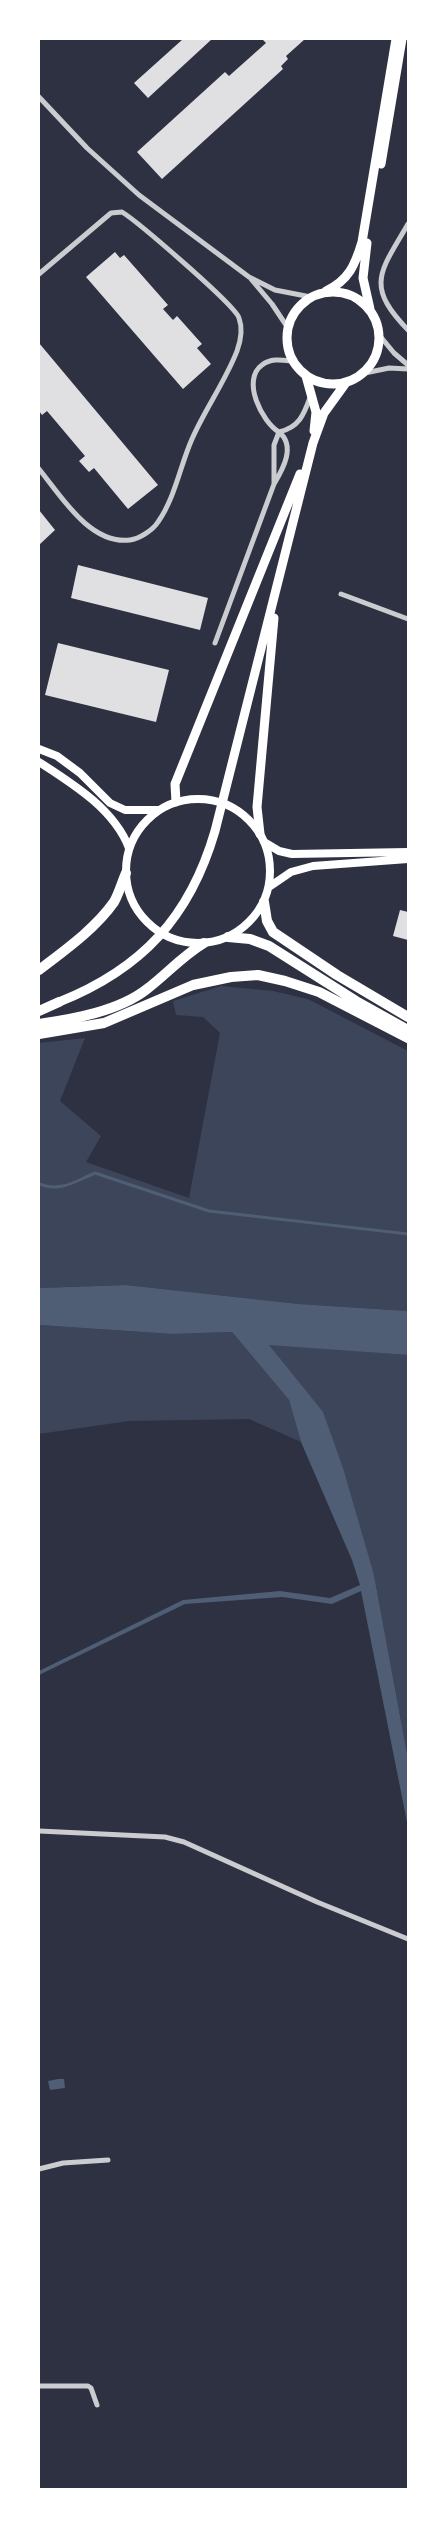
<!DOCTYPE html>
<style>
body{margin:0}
#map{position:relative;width:447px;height:2528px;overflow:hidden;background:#2d3142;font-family:"Exo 2",sans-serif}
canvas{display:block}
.frame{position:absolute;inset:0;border:40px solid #fff;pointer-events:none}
</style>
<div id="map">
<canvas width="447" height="2528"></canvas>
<div class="frame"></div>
</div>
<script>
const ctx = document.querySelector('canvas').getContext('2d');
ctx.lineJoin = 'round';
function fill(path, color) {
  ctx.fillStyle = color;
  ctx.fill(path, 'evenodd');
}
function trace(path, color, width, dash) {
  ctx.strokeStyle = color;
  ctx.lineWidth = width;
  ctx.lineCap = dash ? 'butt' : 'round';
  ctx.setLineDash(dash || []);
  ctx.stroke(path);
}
const green = new Path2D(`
 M221 986 273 991 308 999 408 1051V1311L299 1304 126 1285 39 1288V1043L85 1038 60 1101 101 1136 86 1162 189 1198 220 1033 203 1017 176 1015 173 1001Z
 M39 1325 172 1334 232 1332 289 1400 301 1442 249 1419 129 1421 39 1434Z
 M269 1344 408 1355V1759L374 1575Z`);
const water = new Path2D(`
 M126 1285 299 1304 408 1311V1355L269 1345 323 1412 343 1468 374 1575 408 1759V1827L361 1591 332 1604 282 1597 185 1604 39 1675V1671L183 1600 280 1591 330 1598 360 1585 352 1560 301 1442 289 1400 232 1332 172 1334 39 1325V1288Z
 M58 2079H64L65 2088 50 2090 48 2081Z`);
const stream = new Path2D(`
 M39 1184C61 1192 74 1182 95 1173L209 1211 408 1234`);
const building = new Path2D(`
 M183 39H212L148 98 134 83Z
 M262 39H305L286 56 288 59 281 66 283 69 162 179 137 152 225 72 229 76 266 43Z
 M115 252 120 258 124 255 168 305 163 309 173 320 177 316 202 344 197 348 211 364 183 389 86 277Z
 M39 343 158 485 128 509 94 468 89 472 79 461 85 456 47 411 42 415 39 411Z
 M39 510 55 530 39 545Z
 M78 565 208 598 200 630 71 598Z
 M58 643 169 670 156 722 45 695Z
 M400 910 408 912V940L393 936Z`);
const minor = new Path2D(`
 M39 97 87 148 139 195 249 277 275 290 311 297
 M408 224C381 271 364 285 408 330
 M39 274 111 213 122 212C138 222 235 305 239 318 243 329 241 340 237 351 225 382 205 409 192 439 180 466 175 498 158 522 153 530 139 539 130 540 90 545 61 496 39 469
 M251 279 272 304 288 328
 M380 336 394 353 408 365
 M292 361C282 360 271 358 262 365 241 380 262 422 279 432 300 427 304 414 311 395
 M365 373 389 368 408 369
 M279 432C296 446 283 469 274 484V445Z
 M341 594 408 619
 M215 643 274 484
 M39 1831 165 1837 184 1842 317 1902 408 1939
 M39 2169 63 2163 108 2160
 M39 2386H88L91 2388 97 2405`);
const secondary = new Path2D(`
 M39 749 57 756 80 773 110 803 125 810H159
 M39 762C73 784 114 809 129 848
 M126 871a72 72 0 1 1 144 0a72 72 0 1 1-144 0Z
 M264 842 279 851 292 854 408 852
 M269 887 291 872 313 866 408 859`);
const primary = new Path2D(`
 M381 164 402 39
 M367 243 363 278 370 309
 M326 291C349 280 355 265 362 242L396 39
 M287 338a46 46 0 1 1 92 0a46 46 0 1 1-92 0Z
 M306 376 316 412 314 431
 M176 802 175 784 300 474
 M260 834 257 807 274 618
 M59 1002C142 969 190 917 215 831L313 443 324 413 345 384`);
const trunk = new Path2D(`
 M264 902 267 921 273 932 337 975 408 1017
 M228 937 250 939 269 946 356 1001 408 1030
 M39 970C65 950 95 929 114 902 119 893 122 882 126 873
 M39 1011 59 1002
 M39 1024C74 1019 119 1011 147 989 168 973 181 957 204 943
 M39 1034 104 1023 193 985 231 977 258 975 285 981 319 992 408 1038`);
fill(green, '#3c4559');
fill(water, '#4f5d75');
trace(stream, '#4f5d75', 3);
fill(building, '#e0e0e3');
trace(minor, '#caccd0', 5);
trace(secondary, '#fff', 8);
trace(primary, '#fff', 9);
trace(trunk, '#fff', 10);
</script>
